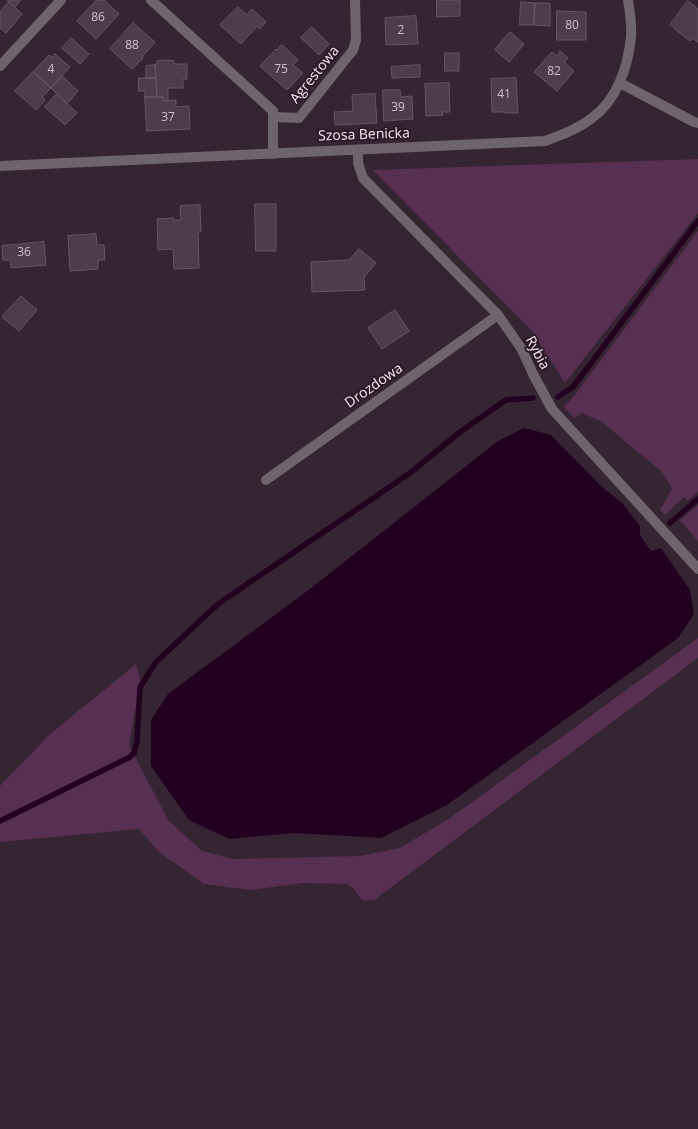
<!DOCTYPE html>
<style>
body{margin:0}
canvas{display:block;background:#352432}
</style>
<canvas width="698" height="1129"></canvas>
<script>
const ctx = document.querySelector('canvas').getContext('2d');
ctx.lineJoin = 'round';
function fill(path, color) {
  ctx.fillStyle = color;
  ctx.fill(path, 'evenodd');
}
function trace(path, color, width, dash) {
  ctx.strokeStyle = color;
  ctx.lineWidth = width;
  ctx.lineCap = dash ? 'butt' : 'round';
  ctx.setLineDash(dash || []);
  ctx.stroke(path);
}
function drawText(font, color, halo, rows, align = 'center') {
  ctx.font = font + ' "Open Sans",sans-serif';
  ctx.lineWidth = 4;
  ctx.setLineDash([]);
  ctx.textBaseline = 'middle';
  ctx.strokeStyle = halo;
  ctx.fillStyle = color;
  for (const [text, x, y, turn = 0] of rows) {
    ctx.save();
    ctx.translate(x, y);
    ctx.rotate((+turn || 0) * Math.PI / 180);
    ctx.textAlign = isNaN(turn) ? turn : align;
    if (halo) ctx.strokeText(text, 0, 0);
    ctx.fillText(text, 0, 0);
    ctx.restore();
  }
}
const green = new Path2D(`
 M698 159V213L565 383 532 331 373 170Z
 M698 231V492L688 500 684 497 665 515 660 510 672 489 662 472 602 422 582 413 574 418 564 407 574 396Z
 M698 505V541L680 520Z
 M698 638V658L374 900H362L354 889 347 884 303 883 251 890 204 884 159 852 139 829 0 842V786L49 735 136 664 140 681 129 745 168 820 202 851 233 859 360 856 400 848 450 818Z`);
const water = new Path2D(`
 M524 428 551 435 601 486 623 504 640 526V535L651 551 661 548 690 590 694 614 678 638 447 805 381 838 294 833 229 839 189 820 151 766V720L168 694 310 589 498 441Z`);
const stream = new Path2D(`
 M558 397 573 387 698 221
 M670 523 698 499
 M0 821 130 757 134 753 137 742 140 687 156 662 218 604 410 473 460 432 506 400 533 398`);
const building = new Path2D(`
 M7 0H21L15 7Z
 M97 0H104L119 14 96 39 77 21Z
 M437 0H460V16L437 17Z
 M688 1 698 9V42L692 38 690 41 670 25Z
 M9 2 22 14 6 33 0 28V12Z
 M521 2 535 3 534 25H520Z
 M535 3H550V26L534 25Z
 M238 7 247 15 252 9 266 22 260 29 257 26 241 44 220 25Z
 M557 11 586 12V40H557Z
 M416 16 418 44 386 45 385 18Z
 M133 23 155 42 142 57 143 58 132 69 110 49Z
 M312 27 329 44 319 55 301 38Z
 M510 32 524 44 509 62 495 50Z
 M71 38 89 54 80 64 62 48Z
 M282 45 298 60 293 65 303 73 287 90 260 66 276 49 277 50Z
 M560 51 568 58 564 62 574 71 557 91 534 72 552 52 557 56Z
 M445 53H459V71H445Z
 M55 54 70 67 51 88 33 72 49 55 52 57Z
 M169 60 174 61V64H187V79H183V88H168V101H164L163 97H157L155 65 157 64V61Z
 M155 65 156 78H146V66Z
 M420 65V77L392 78 391 67Z
 M33 72 51 88 42 97 45 100 36 110 15 91Z
 M62 76 78 91 67 104 51 88Z
 M139 78H156L157 97H145V91H139Z
 M516 78 518 113H505V112H492L491 79Z
 M449 83 450 112H442L443 115 426 116 425 84Z
 M383 90H400L401 97 412 96 413 119 384 121Z
 M57 94 77 113 65 125 45 107Z
 M375 94 377 123 335 125 334 112 353 111 352 95Z
 M145 97H163L164 101 176 100V107L189 106 190 129 147 131Z
 M255 204H276V251H256Z
 M200 205 201 232H198L199 268 174 269 173 249 158 250 157 219 174 218V220H181L180 206Z
 M96 234 97 245H104L105 260H98V269L70 271 68 236Z
 M44 242 46 265 11 268 10 260H3L2 246Z
 M359 249 376 263 364 277 365 290 312 292 311 262 349 260Z
 M21 296 37 310 19 331 2 317Z
 M395 310 409 331 382 349 368 328Z`);
const minor = new Path2D(`
 M151 0 273 111V154
 M0 66 61 0
 M620 83 694 122 698 123
 M273 117 299 118 353 50 356 40 355 0
 M358 150V163L363 178 498 315 521 348 534 376 552 409 698 569
 M0 166 545 141C561 135 578 129 592 118 617 100 628 67 631 37 632 25 630 12 628 0
 M266 480 498 315`);
const numberNames = [
 ["86",98,18],
 ["80",572,26],
 ["2",401,31],
 ["88",132,46],
 ["4",51,70],
 ["75",281,70],
 ["82",554,72],
 ["41",504,95],
 ["39",398,108],
 ["37",168,118],
 ["36",24,253]
];
const streetNames = [
 ["Agrestowa",315,75,-51],
 ["Szosa Benicka",364,135,-2],
 ["Rybia",537,353,62],
 ["Drozdowa",374,386,-35]
];
fill(green, '#572f51');
fill(water, '#22001f');
trace(stream, '#22001f', 5.5);
fill(building, '#4f3c4b');
trace(building, '#685464', 1);
trace(minor, '#6e656c', 10);
drawText('12px', '#ccbfca', null, numberNames);
drawText('14px', '#f6ebf4', '#2b1a28', streetNames);
</script>
